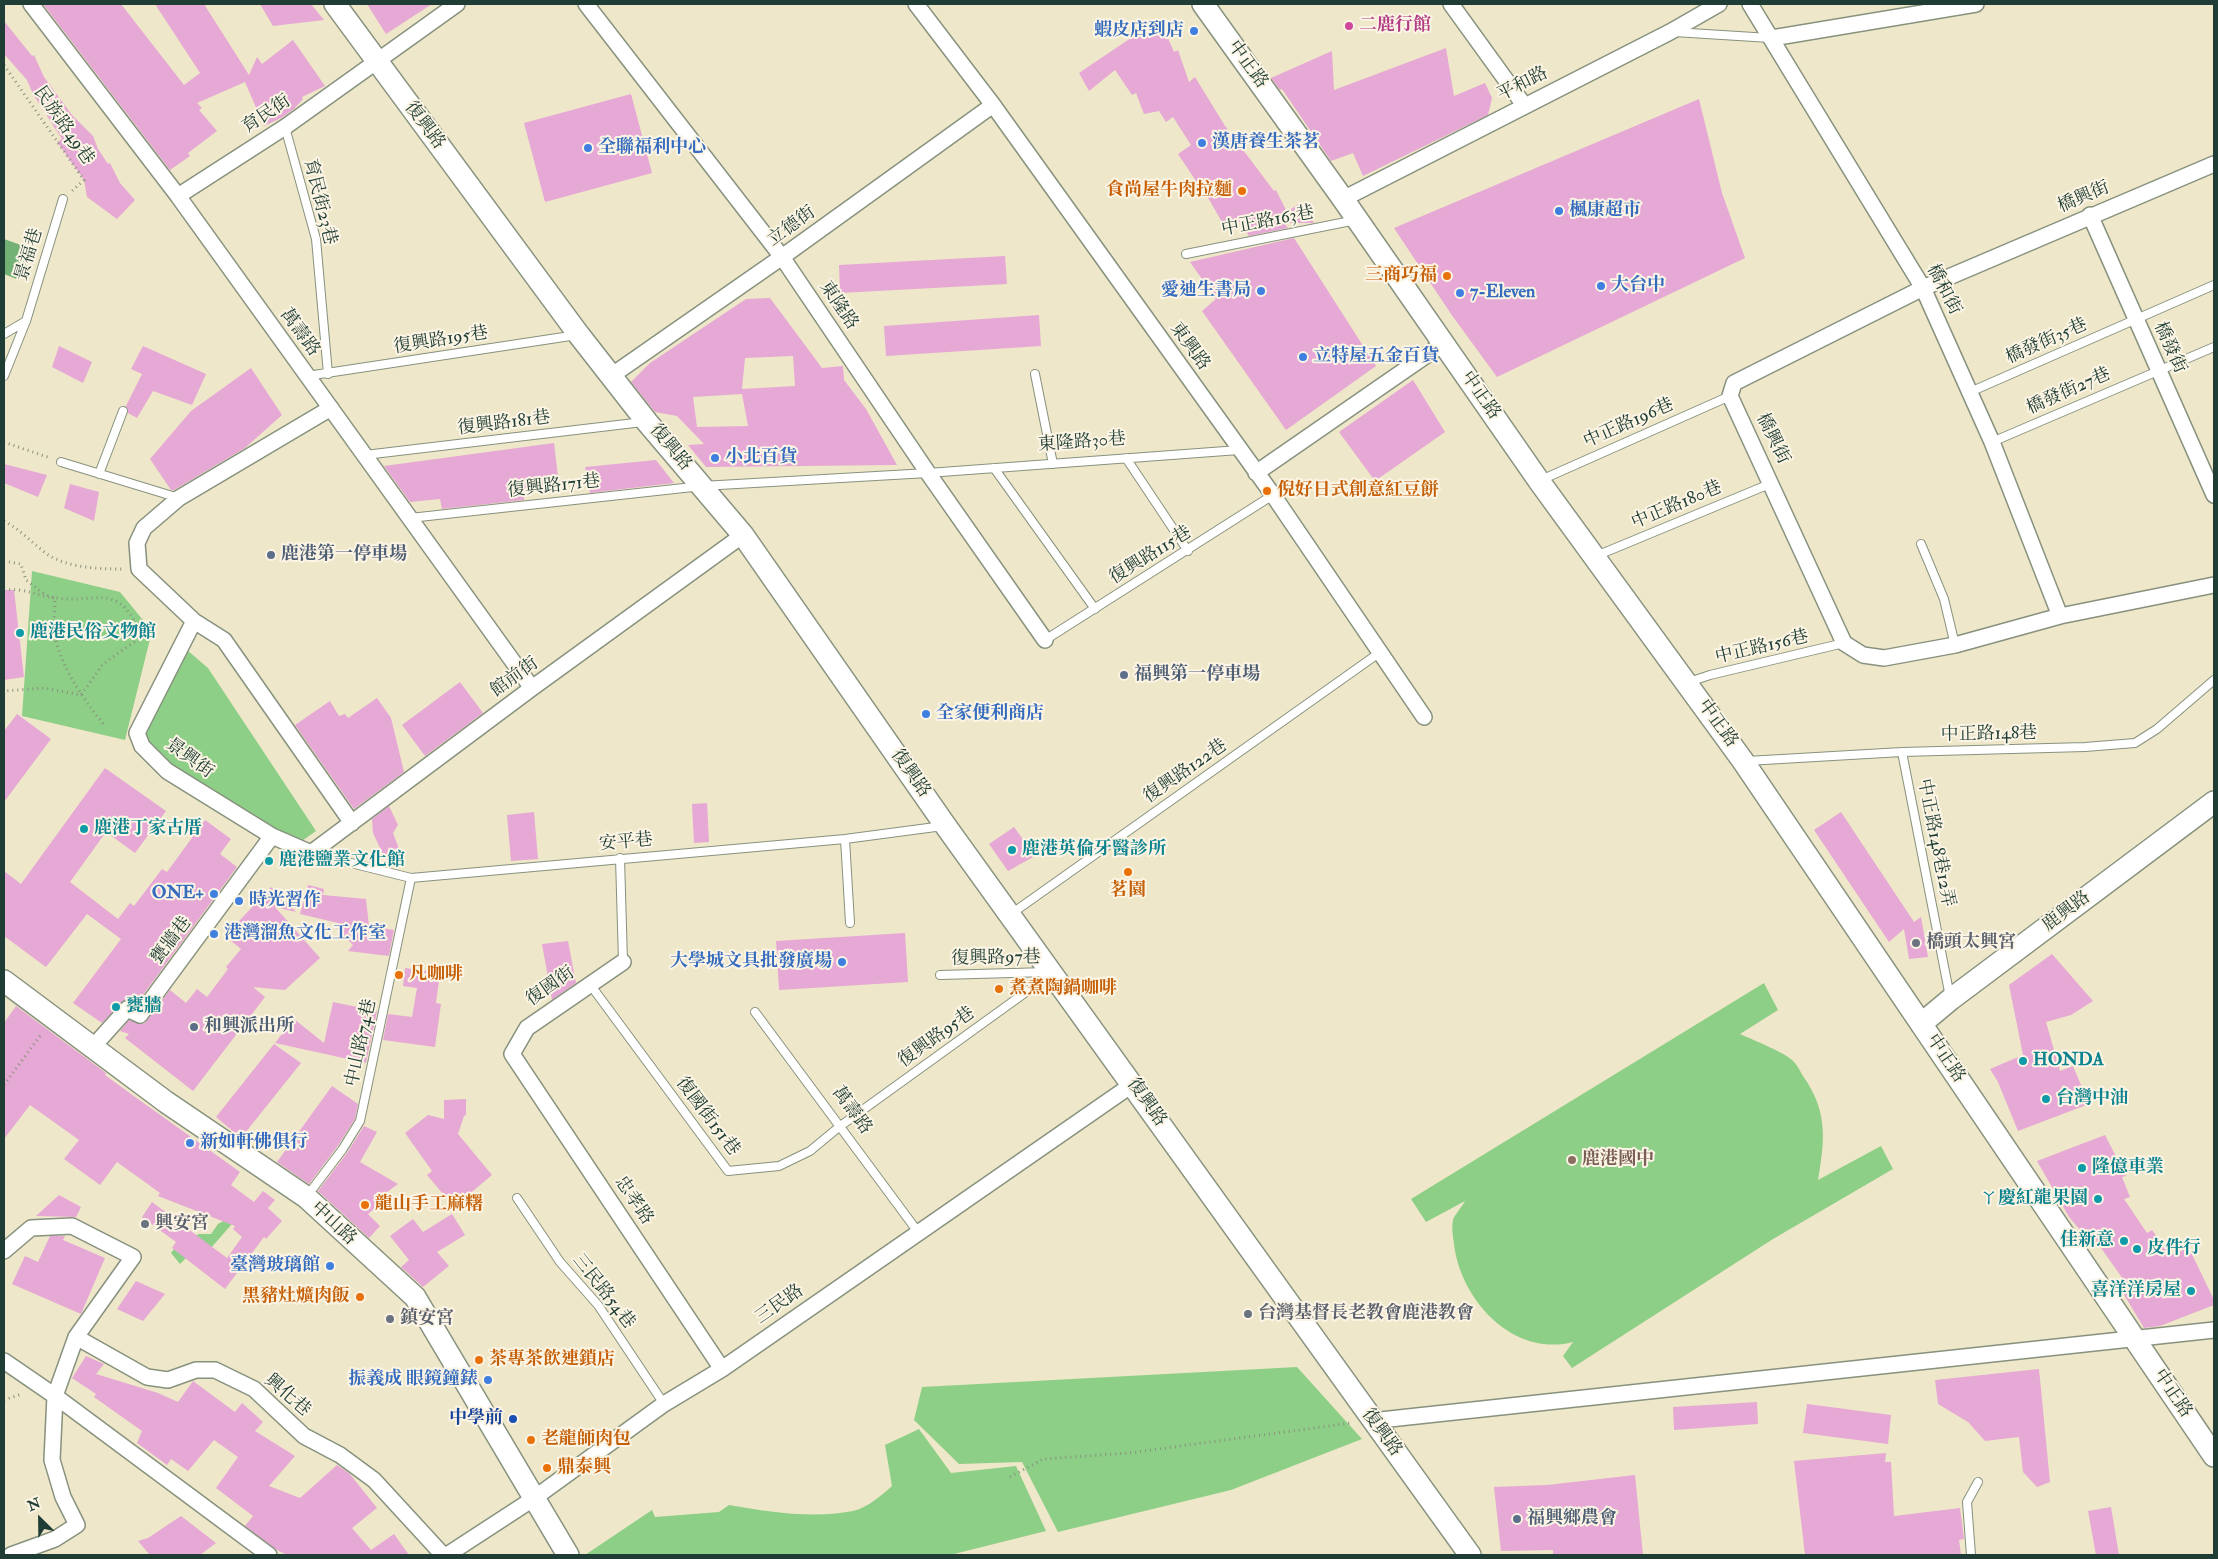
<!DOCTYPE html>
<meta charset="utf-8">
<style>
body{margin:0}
#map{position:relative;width:2218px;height:1559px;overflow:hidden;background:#efe7c9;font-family:"IM FELL Double Pica",serif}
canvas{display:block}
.frame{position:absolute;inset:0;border:5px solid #1f3d34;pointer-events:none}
.north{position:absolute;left:15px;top:1494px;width:50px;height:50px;-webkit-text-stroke:4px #fcf5e5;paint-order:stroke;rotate:337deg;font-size:14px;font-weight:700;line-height:20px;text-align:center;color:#1f3d34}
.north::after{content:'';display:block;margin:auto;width:18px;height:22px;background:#1f3d34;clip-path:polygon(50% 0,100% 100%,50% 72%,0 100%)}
</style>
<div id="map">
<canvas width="2218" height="1559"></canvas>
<div class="frame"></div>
<div class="north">N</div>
</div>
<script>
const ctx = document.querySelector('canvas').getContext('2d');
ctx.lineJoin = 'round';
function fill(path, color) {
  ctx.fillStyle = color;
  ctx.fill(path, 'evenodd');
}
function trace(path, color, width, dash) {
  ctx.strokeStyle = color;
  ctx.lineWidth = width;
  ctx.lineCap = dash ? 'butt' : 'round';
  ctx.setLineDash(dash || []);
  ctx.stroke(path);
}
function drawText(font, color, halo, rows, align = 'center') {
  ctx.font = font + ' "IM FELL Double Pica","Noto Serif TC",serif';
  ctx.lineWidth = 4;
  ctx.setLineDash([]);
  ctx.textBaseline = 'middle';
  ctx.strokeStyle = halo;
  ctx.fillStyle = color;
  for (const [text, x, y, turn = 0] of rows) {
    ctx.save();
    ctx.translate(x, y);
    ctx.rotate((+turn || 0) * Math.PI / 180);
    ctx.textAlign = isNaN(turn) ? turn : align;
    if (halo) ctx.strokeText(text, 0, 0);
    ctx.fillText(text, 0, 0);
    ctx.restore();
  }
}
const green = new Path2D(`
 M32 571 120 592 152 631 125 740 22 716Z
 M187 650 208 668 316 831 299 843 235 812 142 744 179 658Z
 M1764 983 1778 1010 1740 1034C1753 1040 1782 1051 1792 1060 1797 1064 1800 1071 1803 1076 1828 1111 1825 1140 1818 1180L1881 1146 1893 1169 1773 1239 1572 1368 1563 1356 1573 1342C1516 1357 1465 1305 1455 1251 1454 1242 1451 1229 1453 1220 1455 1214 1462 1207 1465 1201L1426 1222 1411 1199Z
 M227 1219 232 1224 203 1257 193 1251 180 1264 171 1253 187 1232 192 1237 199 1234H211L218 1224Z
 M1297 1367 1362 1439 1231 1490 1058 1532 1022 1462 959 1464 914 1420 922 1387Z
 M919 1429 951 1473 1016 1466 1046 1531 950 1555H585L652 1510 655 1517 719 1512 729 1505C770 1512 812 1519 853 1511 867 1508 882 1495 892 1486L885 1445Z`);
const forest = new Path2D(`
 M4 239 35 250 19 280 4 274Z`);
const building = new Path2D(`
 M43 4H121L184 85 200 73 155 4H204L249 75 257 57 262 64 293 40 325 86 302 97 303 99 294 109 281 118 264 126 245 82 197 103 202 108 199 110 217 131 188 153 190 156 170 170Z
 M260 4H311L324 20 273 26Z
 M367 4H432L386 34Z
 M4 21 32 56 34 55 44 77 72 115 93 136 98 149 108 164 110 163 120 183 135 200 117 219 87 197 84 180 57 142 62 139 33 94 27 80 4 54Z
 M1156 21 1164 36 1166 34 1174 52 1178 50 1189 82 1195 77 1225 126 1274 191 1276 190 1287 212 1301 202 1314 223H1284L1288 228 1249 236 1240 222H1222L1199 182 1198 184 1178 154 1191 145 1173 117 1166 122 1159 111 1144 114 1136 93 1132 95 1115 70 1089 91 1079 73Z
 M1446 48 1454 96 1485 83 1492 98 1488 115 1363 176 1353 153 1331 161 1282 89 1280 90 1271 78 1332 51 1334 90Z
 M631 94 652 173 545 202 524 123Z
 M1699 99 1722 193 1745 258 1497 377 1451 314 1394 228Z
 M1294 238 1376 366 1286 430 1202 311 1216 299 1190 262Z
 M1005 256 1007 284 840 293 839 265Z
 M770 298 822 368 843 366 844 380 866 409 897 465 706 467 688 445 704 444 677 416 655 412 631 382 650 363 746 299ZM793 356 795 386 742 389 745 358ZM742 394 748 426 697 427 693 397Z
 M1039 315 1041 346 886 356 884 326Z
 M59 346 92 362 83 383 52 367Z
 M143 346 206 374 192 405 153 391 137 418 128 413 126 406 142 374 131 369Z
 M251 368 282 415 245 448 174 490H171L150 459 191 411Z
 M1413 380 1445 432 1375 481 1339 432Z
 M554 443 559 485 524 489V500L442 509 440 499 410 502 384 466Z
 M656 460 674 483 590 493 585 467Z
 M4 464 47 475 38 497 4 483Z
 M70 484 99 492 94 521 64 508Z
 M4 590H14L24 677 4 680Z
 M460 682 483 713 425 756 402 725Z
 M377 698 391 718 404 772 354 809 295 725 330 701 339 716 345 714 348 718Z
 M17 714 51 739 4 802V731Z
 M105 768 166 811 135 853 106 832 70 882 118 919 130 903 134 906 162 869 167 872 205 820 231 839 220 854 237 867 137 1003 125 1000 102 1023 73 1003 121 939 87 914 46 967 4 936V871L21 884Z
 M707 803 709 842 694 843 692 804Z
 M389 806 398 825 393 833 403 859 388 865 373 833 372 819Z
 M534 812 538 859 511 861 507 815Z
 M1841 812 1914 922 1921 917 1928 957 1909 959 1904 929 1889 942 1814 830Z
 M1014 827 1035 856 1008 871 989 844Z
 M308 885 324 889 323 895 366 899 369 926 394 930 389 956 348 951 353 945 337 929 338 923 300 914Z
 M271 887 296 912 275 907 320 958 285 990 253 987 265 997 193 1091 125 1038 129 1034 120 1031 129 1020 140 1024 145 1023 170 990 186 1003 197 989 207 997 228 969 226 967 241 949 225 936Z
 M905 933 908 982 779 990 776 941Z
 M568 941 576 983 552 1000 542 944Z
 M2052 954 2093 1001 2071 1015 2046 1022 2060 1071 2073 1066 2089 1104 2018 1131 1998 1082 1990 1069 2023 1055 2009 985Z
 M405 968 440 973 436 1003 441 1004 435 1047 383 1040 388 1014 412 1017 417 988 403 986Z
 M333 1002 377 1011 366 1063 275 1043 294 1019 324 1043Z
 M16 1006 106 1073 105 1075 131 1094 240 1172 231 1185 254 1202 263 1191 275 1200 268 1208 282 1221 266 1239 264 1237 225 1289 172 1248 176 1242 142 1217 152 1202 227 1258 242 1237 233 1229 235 1226 158 1196 160 1193 117 1162 100 1185 64 1159 79 1140 30 1105 4 1139V1023Z
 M274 1044 301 1063 241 1138 216 1117Z
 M332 1086 358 1104 355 1119 337 1147 309 1184 277 1162Z
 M466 1099V1115L464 1116 458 1134 492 1175 454 1207 427 1175 432 1171 405 1133 428 1115 444 1119V1100Z
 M364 1126 377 1132 360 1162 398 1184 383 1195 386 1199 368 1214 380 1226 369 1238 318 1191 347 1153Z
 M2105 1135 2126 1176 2122 1177 2130 1197 2124 1199 2147 1233 2152 1230 2170 1255 2189 1248 2214 1300V1305L2160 1326 2144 1328 2117 1283 2123 1279 2096 1241 2092 1244 2069 1217 2037 1161Z
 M59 1195 81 1207 76 1217 36 1216Z
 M452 1214 465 1235 437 1252 449 1266 423 1287 401 1267 409 1260 390 1236 413 1219 423 1232Z
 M50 1236H65L63 1240 105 1258 81 1314 12 1284 25 1256 38 1262Z
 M136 1281 165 1294 143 1321 117 1309Z
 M86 1356 104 1364 96 1374 158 1393 178 1402 193 1381 235 1412 242 1403 263 1422 255 1431 295 1456 269 1486 300 1498 337 1465 349 1473 377 1508 352 1528 371 1550 394 1534 409 1555H287L277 1550 245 1526 253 1516 216 1488 238 1457 214 1440 188 1471 171 1459 167 1465 137 1443 142 1431 94 1397 96 1394 72 1378Z
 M2039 1369 2050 1482 2037 1487 2023 1472 2019 1437 1985 1441 1968 1422 1938 1404 1935 1380Z
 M1757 1402 1758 1424 1674 1430 1673 1407Z
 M1807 1404 1891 1415 1888 1444 1803 1433Z
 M1886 1453 1885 1462H1891L1894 1516 1960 1508 1964 1539 1959 1540 1961 1555H1805L1794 1461Z
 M1635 1475 1643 1555H1553V1550L1501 1551 1494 1487 1547 1485Z
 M2111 1507 2119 1555H2096L2088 1511Z
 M181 1516 216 1543 200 1555H150L138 1541 148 1538Z`);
const path = new Path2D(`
 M4 65 84 180 72 191
 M4 442 50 458
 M4 521C21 530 32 543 47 554 67 568 100 569 123 569
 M4 561 21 564 26 580C34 586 45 597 56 598 94 604 117 581 139 630L134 642 103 664 81 695 44 688 4 691
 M4 590C27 588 33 595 55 598 55 611 53 625 55 637 63 671 83 698 104 725
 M4 1085 42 1033
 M4 1400 22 1394
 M1010 1477 1043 1459 1129 1453 1351 1423`);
const lane = new Path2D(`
 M1674 32 1770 38
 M285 127 316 239 328 374
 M1186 254 1356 220
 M4 334 26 321
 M1035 374 1053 464
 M4 376 26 321 63 199
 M307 376 577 335
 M1970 392 2214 285
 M1992 442 2214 347
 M365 455 643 422
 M1126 458 1188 551
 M61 462 179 498
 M994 468 1095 609
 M99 474 123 411
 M1541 480 1730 396
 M410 518 702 486 928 473 1239 450
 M1921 544 1944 599 1955 645
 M1596 556 1772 483
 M1045 640 1273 495
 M1689 682 1710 675 1844 643
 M1902 752 1950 997
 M1747 761 1902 752 2085 747 2135 743 2157 729 2214 680
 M845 839 850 923
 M311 853 411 878 845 839 943 826
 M620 858 623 962
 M1011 914 1379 653
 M940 975 1048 972
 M589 983 728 1171 779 1166 810 1151 839 1127 1051 974
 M755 1012 918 1232
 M307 1196 342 1150 360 1121 411 878
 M517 1198 560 1262 598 1305 664 1404
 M1971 1555 1967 1502 1978 1482`);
const street = new Path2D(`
 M31 4 178 196 532 688
 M586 4 782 257 928 473 1045 640
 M916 4 993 105 1273 495 1424 717
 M1451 4 1524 105
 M1750 4 1923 288 1992 442 2060 616
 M1772 38 1976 4
 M2214 164 1923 288 1734 383 1730 396 1844 643 1863 655 1884 658 1955 645 2060 616 2214 585
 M178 196 285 127 457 4
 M1343 199 1670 32 1719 4
 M2090 215 2214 495
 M611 376 782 257 993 105
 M331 408 179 498 144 528 137 543 139 569 194 621 224 640 352 823
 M1256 473 1444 343
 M194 621 137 733 142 746 167 771 272 836 311 853 532 688 743 535
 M623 962 527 1028 512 1054 722 1369
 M92 1048 127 1009 140 1015 272 836
 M4 1251 31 1228 72 1226 133 1257 76 1337 55 1396 52 1460 63 1497 77 1525 55 1539 11 1555
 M76 1337 147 1377 168 1380 196 1370H215L254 1389 304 1436 340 1455 374 1480 443 1555
 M4 1361 55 1396 269 1555
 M1371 1421 2214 1330
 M447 1555 533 1499 664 1404 722 1369 1133 1084`);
const secondary = new Path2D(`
 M335 4 579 335 647 422 743 535 945 825 1470 1555
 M1203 4 1343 199 1539 481 1743 761 2214 1456
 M4 981 166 1102 306 1197 415 1297 568 1555
 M1921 1024 1951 999 2214 802`);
const markers = [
 [1349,26,5,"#d1479c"],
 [1194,31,5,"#3f7fe0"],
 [1202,143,5,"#3f7fe0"],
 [588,148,5,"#3f7fe0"],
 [1242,191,5,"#e8710a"],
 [1559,211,5,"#3f7fe0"],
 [1447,276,5,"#e8710a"],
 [1601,286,5,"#3f7fe0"],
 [1261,291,5,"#3f7fe0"],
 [1460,293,5,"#3f7fe0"],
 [1303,357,5,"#3f7fe0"],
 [715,458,5,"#3f7fe0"],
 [1267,491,5,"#e8710a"],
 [271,555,5,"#5c6f8a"],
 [20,633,5,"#0f9aa8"],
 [1124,675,5,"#5c6f8a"],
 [926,714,5,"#3f7fe0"],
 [84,829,5,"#0f9aa8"],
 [1012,850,5,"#0f9aa8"],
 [269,861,5,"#0f9aa8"],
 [1128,872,5,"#e8710a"],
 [214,894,5,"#3f7fe0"],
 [239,901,5,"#3f7fe0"],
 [214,934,5,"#3f7fe0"],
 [1916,943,5,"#6b7280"],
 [842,962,5,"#3f7fe0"],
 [399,975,5,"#e8710a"],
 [999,989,5,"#e8710a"],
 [116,1007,5,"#0f9aa8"],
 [194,1027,5,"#5c6f8a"],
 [2023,1061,5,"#0f9aa8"],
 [2046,1099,5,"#0f9aa8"],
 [190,1143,5,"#3f7fe0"],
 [1572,1160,5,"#8d6e63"],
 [2082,1168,5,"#0f9aa8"],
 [2098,1199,5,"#0f9aa8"],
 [365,1205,5,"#e8710a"],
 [145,1224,5,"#6b7280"],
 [2124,1241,5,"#0f9aa8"],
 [2137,1249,5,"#0f9aa8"],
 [330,1266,5,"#3f7fe0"],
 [2191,1291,5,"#0f9aa8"],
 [360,1297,5,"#e8710a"],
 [1248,1314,5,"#6b7280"],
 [390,1319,5,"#6b7280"],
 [479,1360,5,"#e8710a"],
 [488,1380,5,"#3f7fe0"],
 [513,1419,5,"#1a4fb4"],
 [531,1440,5,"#e8710a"],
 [547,1468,5,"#e8710a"],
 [1517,1519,5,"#5c6f8a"]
];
const hotelNames = [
 ["二鹿行館",1359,26]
];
const shopNames = [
 ["蝦皮店到店",1184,31,"right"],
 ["漢唐養生茶茗",1212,143],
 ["全聯福利中心",598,148],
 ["楓康超市",1569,211],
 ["大台中",1611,286],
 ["愛迪生書局",1251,291,"right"],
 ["7-Eleven",1470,293],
 ["立特屋五金百貨",1313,357],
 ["小北百貨",725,458],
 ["全家便利商店",936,714],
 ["ONE+",204,894,"right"],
 ["時光習作",249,901],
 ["港灣溜魚文化工作室",224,934],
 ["大學城文具批發廣場",832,962,"right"],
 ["新如軒佛俱行",200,1143],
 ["臺灣玻璃館",320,1266,"right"],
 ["振義成 眼鏡鐘錶",478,1380,"right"]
];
const streetNames = [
 ["中正路",1247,65,54],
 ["平和路",1523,85,-27],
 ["育民街",267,115,-34],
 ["民族路49巷",63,126,55],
 ["復興路",424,126,53],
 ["橋興街",2084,198,-23],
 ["育民街23巷",319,202,76],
 ["中正路163巷",1268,222,-11],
 ["立德街",792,227,-36],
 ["景福巷",30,255,-73],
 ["橋和街",1943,290,63],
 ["東隆路",838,306,56],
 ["萬壽路",299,333,54],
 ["復興路195巷",441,341,-9],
 ["橋發街35巷",2047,342,-24],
 ["東興路",1189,347,54],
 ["橋發街",2169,348,66],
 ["橋發街27巷",2069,392,-24],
 ["中正路",1480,396,55],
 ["復興路181巷",504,424,-7],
 ["中正路196巷",1629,424,-24],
 ["橋興街",1772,439,64],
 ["東隆路30巷",1082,443,-4],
 ["復興路",670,448,50],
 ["復興路171巷",554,487,-6],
 ["中正路180巷",1677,506,-23],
 ["復興路115巷",1151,556,-32],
 ["中正路156巷",1762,648,-13],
 ["館前街",515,678,-36],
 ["中正路",1717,724,54],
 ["中正路148巷",1989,735,-1],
 ["景興街",189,759,36],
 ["復興路122巷",1186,772,-35],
 ["復興路",910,774,55],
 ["安平巷",626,843,-5],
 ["中正路148巷12弄",1935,843,79],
 ["鹿興路",2067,912,-37],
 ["甕牆巷",172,941,-53],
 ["復興路97巷",996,959,-1],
 ["復國街",551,987,-35],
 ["復興路95巷",937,1038,-36],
 ["中山路74巷",362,1043,-78],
 ["中正路",1945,1059,56],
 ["復興路",1146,1103,55],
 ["萬壽路",851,1111,54],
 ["復國街151巷",707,1117,53],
 ["忠孝路",633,1201,56],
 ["中山路",333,1224,43],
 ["三民路54巷",603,1292,52],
 ["三民路",780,1305,-35],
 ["中正路",2172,1394,56],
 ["興化巷",287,1396,41],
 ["復興路",1381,1433,54]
];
const foodNames = [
 ["食尚屋牛肉拉麵",1232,191,"right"],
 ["三商巧福",1437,276,"right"],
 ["倪好日式創意紅豆餅",1277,491],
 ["茗園",1128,891,"center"],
 ["凡咖啡",409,975],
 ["煮煮陶鍋咖啡",1009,989],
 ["龍山手工麻糬",375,1205],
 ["黑豬灶爌肉飯",350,1297,"right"],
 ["茶專茶飲連鎖店",489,1360],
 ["老龍師肉包",541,1440],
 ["鼎泰興",557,1468]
];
const serviceNames = [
 ["鹿港第一停車場",281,555],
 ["福興第一停車場",1134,675],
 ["和興派出所",204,1027],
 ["福興鄉農會",1527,1519]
];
const cultureNames = [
 ["鹿港民俗文物館",30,633],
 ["鹿港丁家古厝",94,829],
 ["鹿港英倫牙醫診所",1022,850],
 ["鹿港鹽業文化館",279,861],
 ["甕牆",126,1007],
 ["HONDA",2033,1061],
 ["台灣中油",2056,1099],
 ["隆億車業",2092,1168],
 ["ㄚ慶紅龍果園",2088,1199,"right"],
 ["佳新意",2114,1241,"right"],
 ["皮件行",2147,1249],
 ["喜洋洋房屋",2181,1291,"right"]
];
const worshipNames = [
 ["橋頭太興宮",1926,943],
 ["興安宮",155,1224],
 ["台灣基督長老教會鹿港教會",1258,1314],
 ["鎮安宮",400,1319]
];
const educationNames = [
 ["鹿港國中",1582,1160]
];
const transitNames = [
 ["中學前",503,1419]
];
fill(green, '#8ecf87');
fill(forest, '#72b274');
fill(building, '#e6a8d4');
trace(lane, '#87927e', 10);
trace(street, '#87927e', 18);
trace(secondary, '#87927e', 24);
trace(path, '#87927e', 3, [1, 4]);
trace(lane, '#fff', 8);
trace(street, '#fff', 15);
trace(secondary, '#fff', 21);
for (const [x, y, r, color] of markers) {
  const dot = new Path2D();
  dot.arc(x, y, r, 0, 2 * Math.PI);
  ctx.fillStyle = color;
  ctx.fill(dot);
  trace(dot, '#fcf5e5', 2);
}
drawText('bold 18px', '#b23c85', '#fcf5e5', hotelNames, 'left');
drawText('bold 18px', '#366cbe', '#fcf5e5', shopNames, 'left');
drawText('18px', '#1f3d34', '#fcf5e5', streetNames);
drawText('bold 18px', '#c56008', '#fcf5e5', foodNames, 'left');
drawText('bold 18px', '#4e5e75', '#fcf5e5', serviceNames, 'left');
drawText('bold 18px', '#0d838f', '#fcf5e5', cultureNames, 'left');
drawText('bold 18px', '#5b616d', '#fcf5e5', worshipNames, 'left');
drawText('bold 18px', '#785e54', '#fcf5e5', educationNames, 'left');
drawText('bold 18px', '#164399', '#fcf5e5', transitNames, 'right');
</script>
